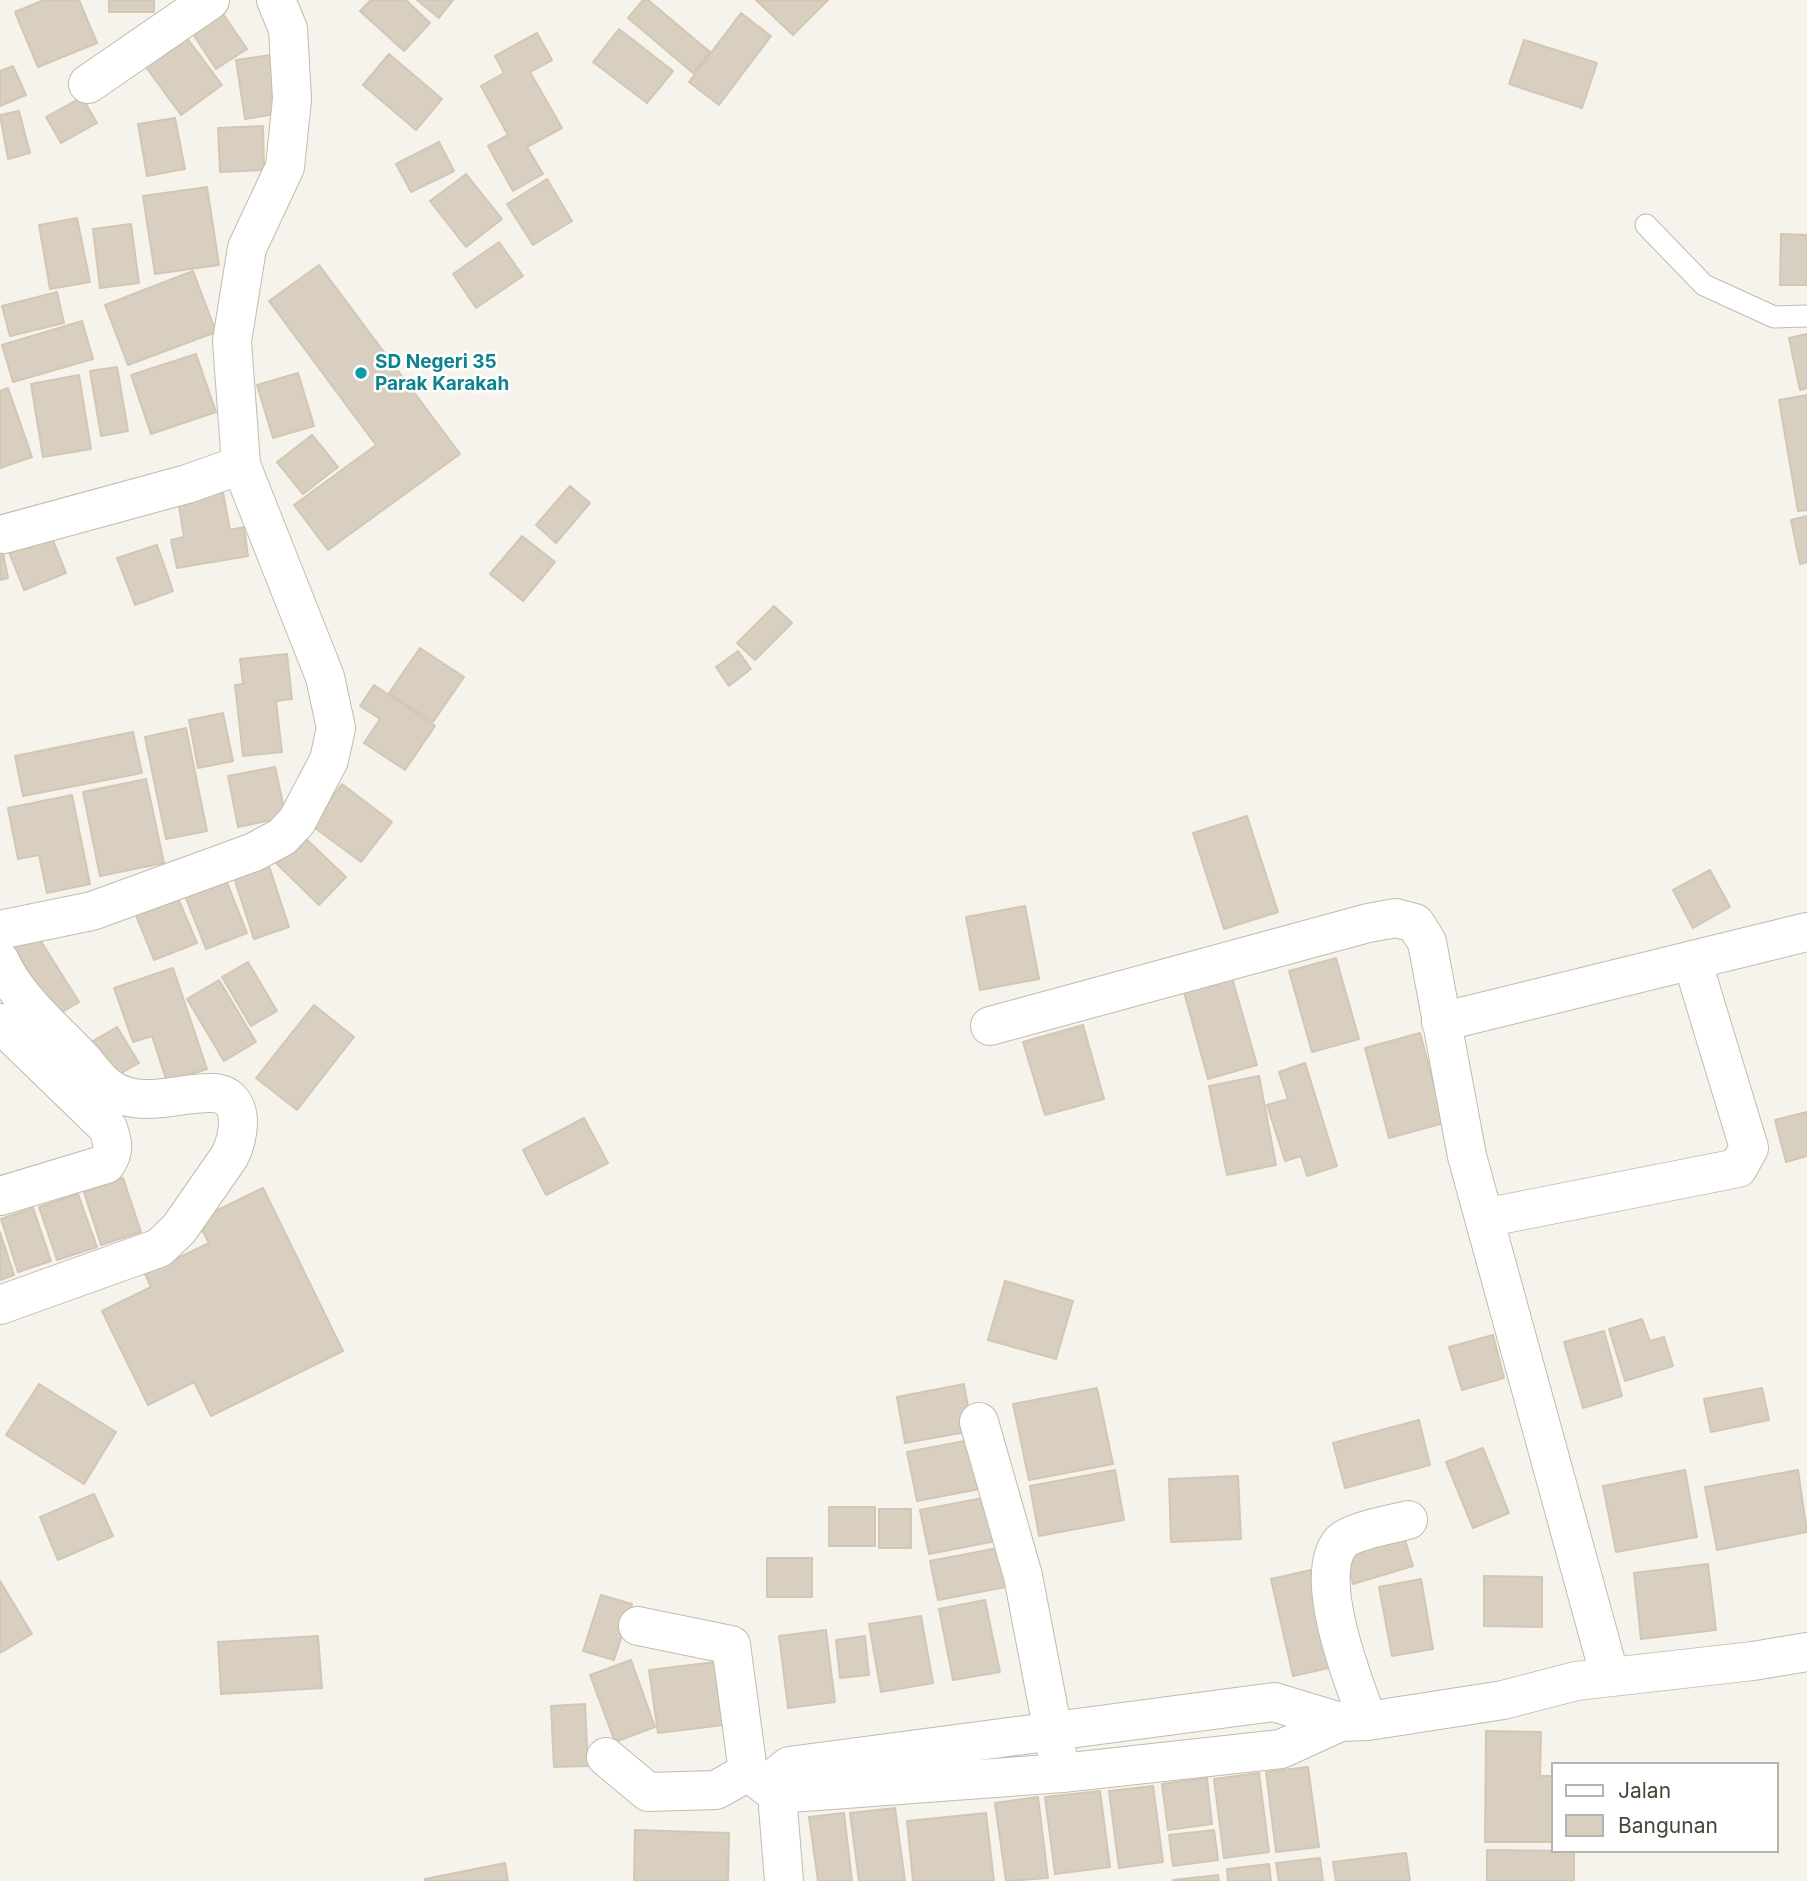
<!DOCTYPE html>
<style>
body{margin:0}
#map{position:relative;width:1807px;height:1881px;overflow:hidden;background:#f6f3ec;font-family:Inter,sans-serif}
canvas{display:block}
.legend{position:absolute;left:1551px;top:1762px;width:228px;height:91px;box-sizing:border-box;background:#fff;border:2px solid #b7b4b0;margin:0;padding:9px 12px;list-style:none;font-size:21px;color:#4b4439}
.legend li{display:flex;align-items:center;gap:14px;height:35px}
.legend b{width:35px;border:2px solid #b7b4b0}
</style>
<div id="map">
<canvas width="1807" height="1881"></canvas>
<ul class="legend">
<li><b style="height:9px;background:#fff"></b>Jalan</li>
<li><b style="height:19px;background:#d8cfc1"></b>Bangunan</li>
</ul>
</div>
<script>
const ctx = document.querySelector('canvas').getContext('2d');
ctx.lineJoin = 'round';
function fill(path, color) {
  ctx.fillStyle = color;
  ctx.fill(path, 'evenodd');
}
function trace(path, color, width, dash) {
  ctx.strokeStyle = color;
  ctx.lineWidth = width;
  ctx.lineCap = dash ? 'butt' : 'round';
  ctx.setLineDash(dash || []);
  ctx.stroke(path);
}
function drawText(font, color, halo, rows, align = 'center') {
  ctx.font = font + ' Inter,sans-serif';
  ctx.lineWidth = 5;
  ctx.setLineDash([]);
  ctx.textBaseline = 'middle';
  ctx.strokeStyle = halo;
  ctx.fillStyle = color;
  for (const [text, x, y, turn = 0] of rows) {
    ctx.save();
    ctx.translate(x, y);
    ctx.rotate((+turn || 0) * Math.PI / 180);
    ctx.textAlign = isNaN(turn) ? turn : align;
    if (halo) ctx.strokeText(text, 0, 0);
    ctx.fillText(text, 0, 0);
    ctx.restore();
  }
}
const building = new Path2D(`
 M44 0H79L97 43 38 67 15 12Z
 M109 0H154V12H109Z
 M371 0H406L430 23 404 51 360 11Z
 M417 0H453L439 18Z
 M643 0H648L710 52 693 73 628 18Z
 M756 0H828L793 35Z
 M215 2 247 49 216 69 185 22Z
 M741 13 771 36 719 105 689 82Z
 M619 29 673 71 647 103 593 62Z
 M537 33 552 60 530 72 562 128 527 147 543 174 513 191 488 146 508 135 481 86 504 73 495 56Z
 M184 34 222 85 181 115 143 63Z
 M1524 40 1597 63 1582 108 1509 84Z
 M389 54 442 99 416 130 363 85Z
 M271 55 281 113 245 119 236 60Z
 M13 66 26 95 0 106V71Z
 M82 97 97 123 61 143 46 117Z
 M19 111 30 153 8 159 0 115Z
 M175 118 185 169 147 176 138 124Z
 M263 126 264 170 220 172 218 128Z
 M439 142 454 171 411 192 396 164Z
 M466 174 502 219 466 247 430 201Z
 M547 179 572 221 533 245 507 204Z
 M207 187 219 265 155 274 143 196Z
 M77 218 90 282 50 289 39 225Z
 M131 224 139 283 100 288 93 229Z
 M1781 234 1807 235V285H1780Z
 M499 242 523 276 476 308 453 274Z
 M319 265 460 454 328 550 294 505 376 445 269 301Z
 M193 271 216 332 128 365 105 305Z
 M57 292 64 323 10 336 2 306Z
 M82 321 93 359 13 382 2 345Z
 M1807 334V388L1800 390 1789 338Z
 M196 354 216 412 151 434 131 375Z
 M117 367 128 431 101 436 90 371Z
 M298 373 314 426 273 438 257 385Z
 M79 375 91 449 43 457 31 384Z
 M8 388 32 457 0 468V391Z
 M1807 395V510L1798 511 1779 400Z
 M312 435 338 467 303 494 277 462Z
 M570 486 590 503 556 543 536 525Z
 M223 492 230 530 244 527 248 556 177 568 171 540 184 537 178 500Z
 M1807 516V562L1800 564 1791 520Z
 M51 535 66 573 24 590 9 552Z
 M522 536 555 562 523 601 490 574Z
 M0 538 8 578 0 580Z
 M157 545 173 591 135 605 117 558Z
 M774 606 792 623 755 660 737 643Z
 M420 648 464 677 433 722 389 693Z
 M738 651 751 669 729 686 716 667Z
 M287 654 292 699 276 701 282 752 243 756 235 685 243 684 240 659Z
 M374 685 435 726 405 770 364 743 380 719 360 706Z
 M223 713 233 761 198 768 189 720Z
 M186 728 207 831 166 839 145 737Z
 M133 732 142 773 23 796 15 756Z
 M275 767 286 817 238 827 228 776Z
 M146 779 164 863 100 876 83 792Z
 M342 784 392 822 361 862 311 825Z
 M72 795 90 884 47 893 39 855 18 859 8 808Z
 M1247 816 1278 912 1224 929 1193 833Z
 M302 835 346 877 319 905 275 862Z
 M266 857 289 927 254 939 231 869Z
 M222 870 247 933 206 949 181 886Z
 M1710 870 1730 907 1693 928 1673 890Z
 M177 896 197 943 154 960 135 913Z
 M1025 906 1039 979 980 990 966 917Z
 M34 930 79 1002 56 1016 11 944Z
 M1336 958 1359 1039 1312 1052 1289 971Z
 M248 962 277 1011 251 1026 222 977Z
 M173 968 207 1069 167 1082 152 1036 133 1042 114 988Z
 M1232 978 1257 1065 1208 1079 1184 992Z
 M219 980 256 1042 224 1061 187 999Z
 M314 1005 354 1037 297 1110 256 1078Z
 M1083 1025 1104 1099 1045 1115 1023 1042Z
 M117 1027 139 1063 107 1081 86 1045Z
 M1420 1033 1444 1123 1389 1138 1365 1048Z
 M1305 1063 1337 1166 1307 1176 1301 1156 1285 1161 1267 1105 1288 1099 1279 1072Z
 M1259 1076 1276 1165 1227 1175 1209 1086Z
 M1807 1112V1156L1786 1162 1775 1120Z
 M584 1118 608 1163 546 1195 523 1150Z
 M123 1178 141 1232 101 1245 84 1192Z
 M263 1188 343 1351 211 1416 194 1382 148 1405 102 1311 151 1287 145 1274 209 1243 197 1220Z
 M78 1194 97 1247 57 1260 39 1207Z
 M33 1208 51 1261 18 1272 1 1219Z
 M0 1232 14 1275 0 1280Z
 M1005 1281 1073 1301 1056 1359 988 1340Z
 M1642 1319 1650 1341 1664 1337 1673 1366 1625 1381 1609 1329Z
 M1604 1331 1622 1396 1583 1408 1564 1342Z
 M1493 1335 1504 1378 1462 1390 1449 1347Z
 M39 1384 116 1432 84 1484 6 1435Z
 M964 1384 972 1431 905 1443 897 1397Z
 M1097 1388 1113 1464 1029 1480 1013 1404Z
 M1762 1388 1769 1420 1711 1432 1704 1399Z
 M1419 1420 1430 1465 1345 1488 1333 1443Z
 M975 1439 985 1488 917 1501 907 1452Z
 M1483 1448 1509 1513 1473 1528 1446 1462Z
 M1115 1470 1124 1520 1039 1536 1030 1486Z
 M1685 1470 1697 1537 1616 1552 1603 1486Z
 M1798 1470 1807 1532 1717 1550 1705 1487Z
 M1238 1476 1241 1539 1171 1542 1169 1479Z
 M94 1494 113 1536 58 1560 40 1517Z
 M988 1497 996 1541 929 1554 920 1510Z
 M829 1507H875V1546H829Z
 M879 1509H911V1548H879Z
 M1401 1527 1413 1566 1353 1584 1342 1546Z
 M998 1548 1006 1587 938 1600 930 1561Z
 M767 1558H812V1597H767Z
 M1708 1564 1716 1630 1641 1639 1634 1573Z
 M1311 1570 1333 1667 1293 1676 1271 1579Z
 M1484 1576 1542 1577V1627L1484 1626Z
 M1421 1579 1433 1649 1392 1656 1379 1587Z
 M0 1581 32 1634 0 1653Z
 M601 1595 632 1604 614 1660 583 1651Z
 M985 1600 1000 1672 953 1680 939 1609Z
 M921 1616 933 1683 881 1692 869 1624Z
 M826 1630 835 1702 788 1708 779 1636Z
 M318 1636 322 1688 221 1694 218 1642Z
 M865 1636 869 1675 840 1678 836 1640Z
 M631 1660 655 1727 615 1742 590 1675Z
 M724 1661 732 1724 658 1733 649 1670Z
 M585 1704 588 1766 554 1767 551 1706Z
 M1486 1731 1541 1732 1540 1776H1553V1842H1485Z
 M1308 1767 1319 1847 1276 1852 1266 1772Z
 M1259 1773 1269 1852 1224 1858 1214 1779Z
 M1207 1778 1212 1824 1168 1830 1162 1784Z
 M1153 1786 1163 1862 1119 1868 1109 1791Z
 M1100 1791 1110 1867 1055 1874 1045 1797Z
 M1038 1797 1048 1878 1006 1881 995 1803Z
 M895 1808 905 1881H859L850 1813Z
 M844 1813 852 1881H818L809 1817Z
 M986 1813 994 1881H913L907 1821Z
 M635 1830 729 1833 728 1881H634Z
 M1214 1830 1218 1860 1173 1866 1169 1835Z
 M1487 1850 1574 1851V1881H1487Z
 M1406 1853 1410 1881H1336L1333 1862Z
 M1320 1858 1323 1881H1279L1276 1863Z
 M505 1863 508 1881H425V1879Z
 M1269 1864 1271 1881H1228L1227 1869Z
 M1218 1875 1219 1881H1173V1880Z`);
const lane = new Path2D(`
 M1646 225 1704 285 1774 317 1807 316`);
const street = new Path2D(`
 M88 84 210 0
 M4 534 187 484 241 465
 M0 930 92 911 254 852 282 837 297 821 329 760 336 728 325 677 241 465 232 341 247 248 285 167 292 99 288 29 276 0
 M0 961C17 999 54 1029 82 1059 91 1069 101 1084 112 1090 142 1109 179 1092 212 1093 247 1094 240 1137 229 1157L179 1229 159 1248 0 1305
 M1441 1022 1807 932
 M0 1023 108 1128C113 1143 115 1151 106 1164L0 1196
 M990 1026 1368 923 1396 918 1415 923 1427 942 1467 1156 1610 1677
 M1484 1218 1738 1168 1749 1148 1692 960
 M979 1422 1023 1576 1057 1753
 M638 1626 731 1645 748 1772 777 1794 1062 1773 1281 1749 1340 1722
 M1368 1721C1354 1684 1310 1573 1342 1541 1353 1531 1393 1524 1408 1520
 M606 1757 648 1792 716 1790 748 1772
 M784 1881 777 1794 779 1774 789 1766 1274 1702 1340 1722 1368 1721 1503 1700 1576 1681 1753 1661 1807 1652`);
const markers = [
 [361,373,7,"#0f9aa8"]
];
const cultureNames = [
 ["SD Negeri 35",375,362],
 ["Parak Karakah",375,384]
];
fill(building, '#d8cfc1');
trace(building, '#d3c7b4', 2);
trace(lane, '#c2bbae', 23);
trace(street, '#c2bbae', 40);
trace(lane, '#fff', 21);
trace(street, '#fff', 38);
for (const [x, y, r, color] of markers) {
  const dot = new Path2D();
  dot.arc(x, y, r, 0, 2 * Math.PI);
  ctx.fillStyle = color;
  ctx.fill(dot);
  trace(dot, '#fff', 2.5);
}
drawText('bold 19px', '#0d838f', '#fff', cultureNames, 'left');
</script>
